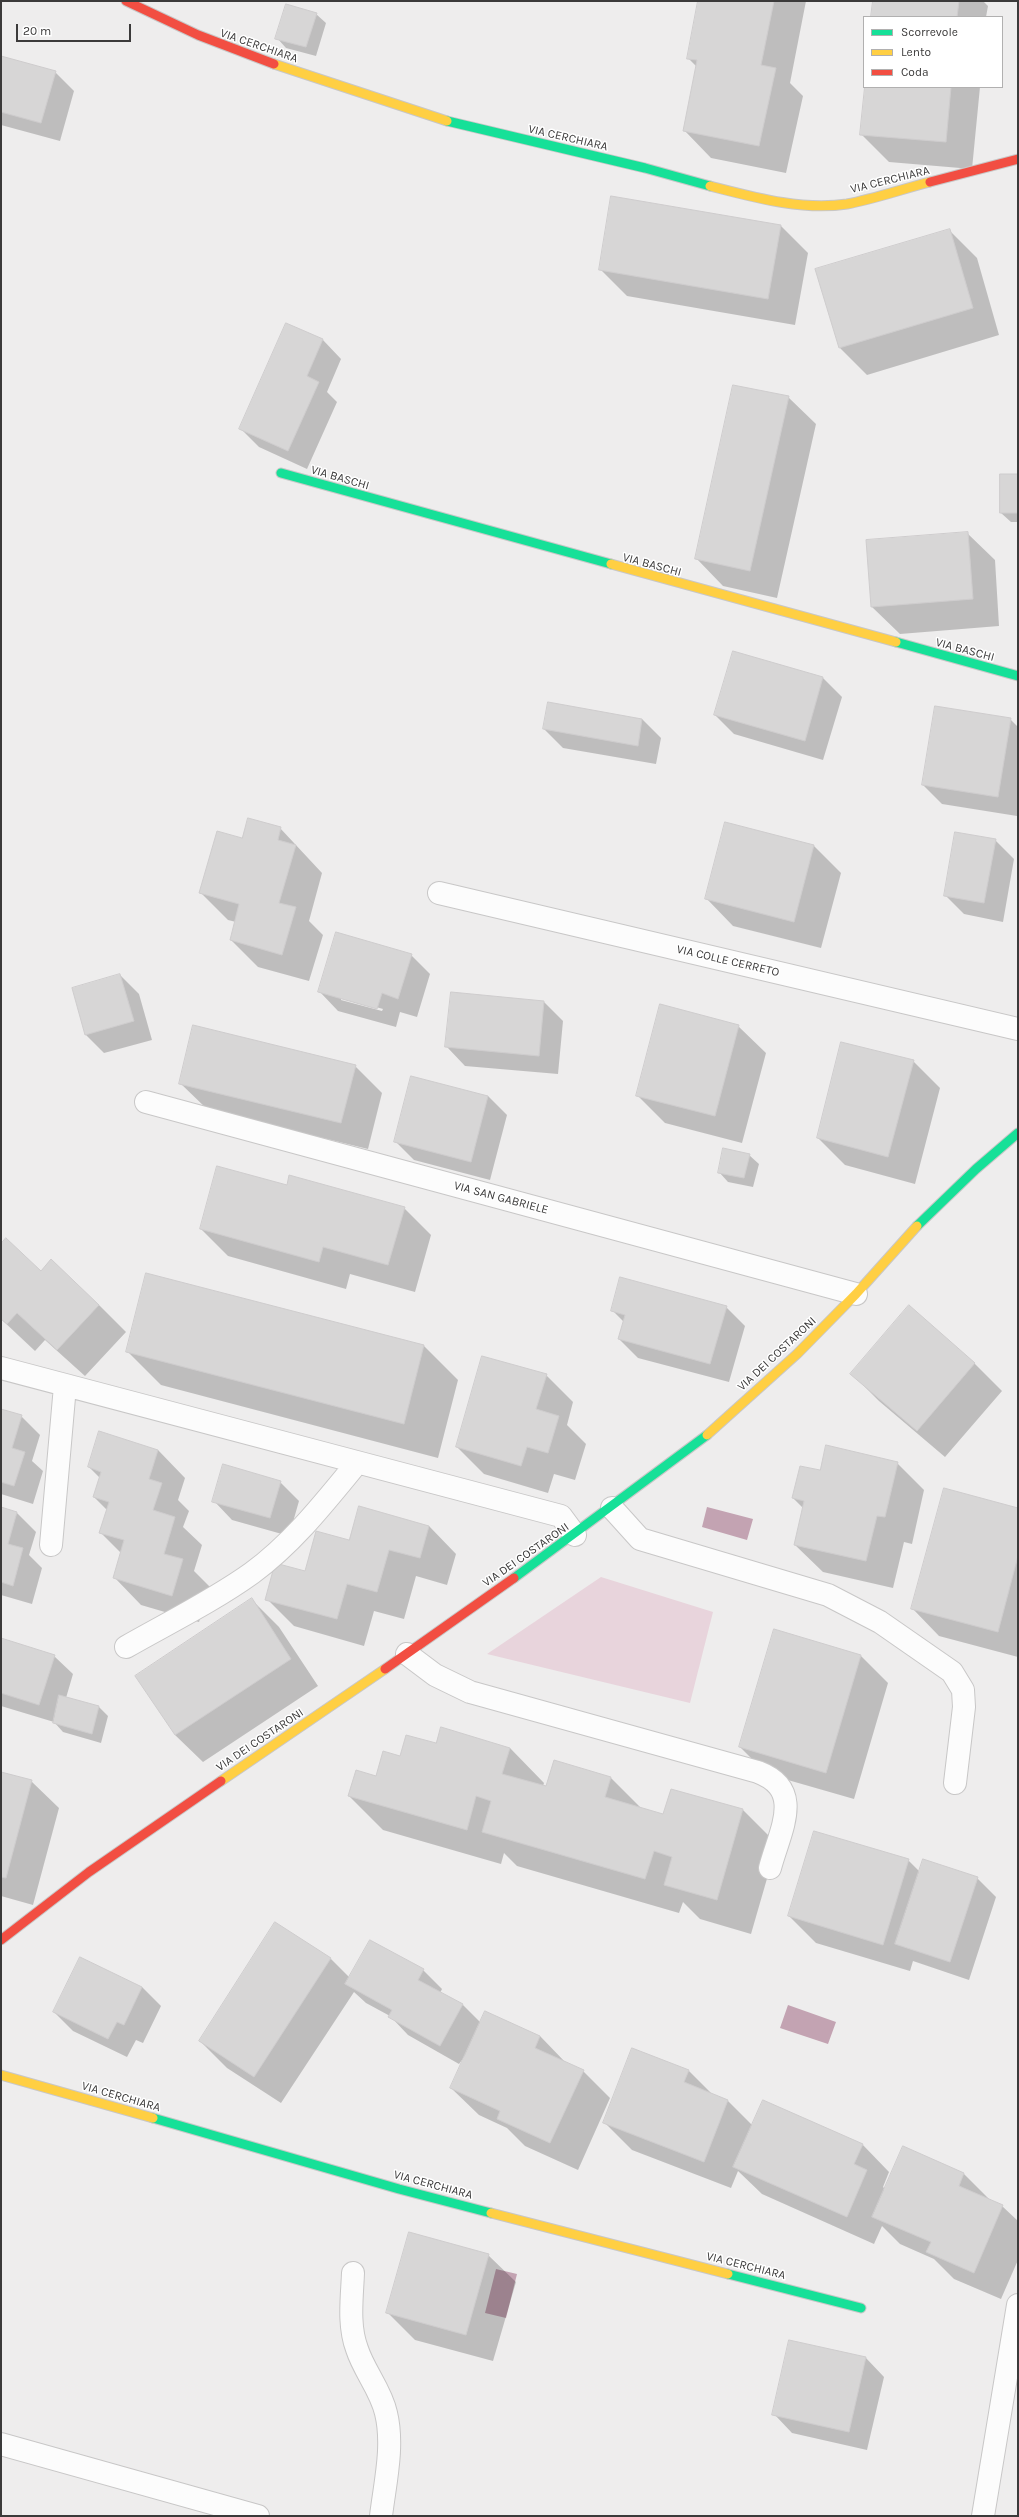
<!DOCTYPE html>
<style>
body{margin:0}
#map{position:relative;width:1019px;height:2517px;overflow:hidden;background:#eeeded;font-family:Karla,sans-serif}
canvas{display:block}
.frame{position:absolute;inset:0;border:2px solid #3b3a3a;pointer-events:none}
.legend{position:absolute;left:863px;top:16px;width:140px;height:72px;box-sizing:border-box;background:#fff;border:1px solid #b1b0b0;margin:0;padding:5px 7px;list-style:none;font-size:12px;color:#3b3a3a}
.legend li{display:flex;align-items:center;gap:8px;height:20px}
.legend b{width:20px;border:1px solid #b1b0b0}
.scale{position:absolute;left:16px;top:24px;width:115px;height:18px;box-sizing:border-box;border:2px solid #3b3a3a;border-top:0;padding-left:5px;font-size:12px;line-height:14px;white-space:nowrap;color:#3b3a3a;-webkit-text-stroke:3px #fff;paint-order:stroke}
</style>
<div id="map">
<canvas width="1019" height="2517"></canvas>
<div class="frame"></div>
<ul class="legend">
<li><b style="height:5px;background:#16e098"></b>Scorrevole</li>
<li><b style="height:5px;background:#ffcf43"></b>Lento</li>
<li><b style="height:5px;background:#f24e42"></b>Coda</li>
</ul>
<div class="scale">20 m</div>
</div>
<script>
const ctx = document.querySelector('canvas').getContext('2d');
ctx.lineJoin = 'round';
function fill(path, color) {
  ctx.fillStyle = color;
  ctx.fill(path, 'evenodd');
}
function trace(path, color, width, dash) {
  ctx.strokeStyle = color;
  ctx.lineWidth = width;
  ctx.lineCap = dash ? 'butt' : 'round';
  ctx.setLineDash(dash || []);
  ctx.stroke(path);
}
function drawText(font, color, halo, rows, align = 'center') {
  ctx.font = font + ' Karla,sans-serif';
  ctx.lineWidth = 3;
  ctx.setLineDash([]);
  ctx.textBaseline = 'middle';
  ctx.strokeStyle = halo;
  ctx.fillStyle = color;
  for (const [text, x, y, turn = 0] of rows) {
    ctx.save();
    ctx.translate(x, y);
    ctx.rotate((+turn || 0) * Math.PI / 180);
    ctx.textAlign = isNaN(turn) ? turn : align;
    if (halo) ctx.strokeText(text, 0, 0);
    ctx.fillText(text, 0, 0);
    ctx.restore();
  }
}
const green = new Path2D(`
 M601 1577 713 1612 690 1703 487 1654Z`);
const water = new Path2D(`
 M707 1507 753 1519 747 1540 702 1527Z
 M788 2005 836 2022 828 2044 780 2028Z
 M496 2269 517 2274 506 2318 485 2313Z`);
const shadow = new Path2D(`
 M699 1H806L790 83 803 96 786 173 711 158 684 130 697 67 688 58Z
 M874 1H983L988 6 986 17H872Z
 M316 14 326 23 316 56 286 48 277 38Z
 M1 57 55 72 74 91 60 141 1 125Z
 M866 87H980L972 169 889 162 861 134Z
 M781 226 808 253 795 325 627 296 600 269Z
 M949 230 977 258 999 335 867 375 840 348Z
 M286 324 323 340 341 359 327 392 337 402 307 469 259 447 240 428Z
 M788 397 816 424 777 598 723 586 696 558Z
 M1018 475V522H1011L1001 513Z
 M967 533 995 560 999 626 900 634 872 607Z
 M734 652 823 678 842 697 823 760 734 734 715 715Z
 M642 719 661 738 656 764 563 748 544 729Z
 M1010 719 1018 727 1017 816 942 804 923 785Z
 M280 828 322 873 309 921 323 935 309 981 258 967 231 940 236 922 228 920 201 893 243 840Z
 M995 840 1014 859 1003 922 964 914 945 895Z
 M814 846 841 873 821 948 733 926 706 898Z
 M411 955 430 974 417 1017 400 1012 396 1027 338 1011 320 992ZM341 997 383 1009 382 1011 341 1000Z
 M120 975 139 994 152 1040 104 1053 85 1034Z
 M452 993 544 1002 563 1021 558 1074 465 1066 447 1047Z
 M738 1026 766 1053 742 1143 665 1123 638 1096Z
 M913 1061 940 1088 915 1184 845 1165 818 1138Z
 M355 1066 382 1093 368 1149 208 1110 180 1083Z
 M488 1096 507 1115 490 1180 414 1160 395 1141Z
 M749 1155 759 1164 753 1187 728 1182 719 1172Z
 M287 1186 404 1208 431 1235 415 1292 350 1274 346 1289 228 1256 201 1229Z
 M1 1245 41 1272 99 1305 126 1332 85 1376 45 1340 35 1351 1 1319Z
 M147 1274 424 1346 458 1380 438 1458 161 1385 127 1351Z
 M726 1307 745 1326 729 1382 638 1358 619 1339 624 1322 612 1310Z
 M909 1307 975 1364 1002 1391 945 1457 879 1401 852 1374Z
 M546 1375 573 1402 567 1425 586 1444 575 1480 554 1474 548 1493 484 1474 457 1447Z
 M1 1410 21 1416 40 1435 32 1461 43 1471 33 1504 1 1494Z
 M158 1450 185 1478 178 1500 189 1511 183 1527 202 1545 194 1571 210 1587 199 1622 141 1605 114 1577 121 1553 100 1532 107 1510 94 1497 100 1478 89 1467Z
 M897 1463 924 1490 912 1544 904 1542 893 1588 823 1572 795 1545 803 1508 793 1498 821 1471Z
 M280 1482 299 1501 289 1536 232 1520 214 1501Z
 M1 1508 17 1513 36 1532 29 1555 42 1568 32 1604 1 1595Z
 M1018 1509V1657L939 1636 912 1608Z
 M429 1526 456 1554 447 1585 416 1576 404 1619 374 1611 364 1646 294 1626 267 1599 350 1542Z
 M252 1600 279 1627 318 1686 203 1762 175 1735Z
 M774 1631 861 1656 888 1683 854 1799 767 1774 740 1747Z
 M1 1639 54 1656 73 1674 66 1698 99 1707 108 1716 101 1743 63 1732 54 1722 1 1706Z
 M437 1744 510 1748 544 1783 543 1786 547 1788 611 1778 642 1809 664 1815 671 1790 743 1810 777 1844 751 1934 700 1919 683 1902 679 1913 517 1866 504 1853 501 1864 383 1830 349 1796 401 1757Z
 M1 1773 31 1781 59 1808 33 1905 1 1896Z
 M908 1860 920 1872 977 1878 996 1897 969 1980 913 1961 910 1971 816 1943 789 1916Z
 M275 1924 331 1959 350 1978 423 1970 442 1989 440 1993 463 2005 481 2023 540 2036 567 2064 583 2071 610 2098 578 2170 525 2146 507 2128 479 2115 451 2088 468 2052 459 2064 408 2035 390 2016 366 2003 354 1992 281 2103 227 2068 200 2041Z
 M142 1987 161 2006 143 2043 136 2040 127 2057 73 2031 54 2012Z
 M633 2049 689 2071 712 2094 727 2100 753 2126 862 2144 889 2172 883 2187 885 2189 964 2174 991 2201 1002 2206 1018 2221V2260L1001 2299 954 2279 934 2259 900 2244 882 2226 874 2244 762 2194 738 2171 731 2188 632 2150 605 2123Z
 M488 2255 516 2282 493 2361 415 2340 387 2312Z
 M866 2358 884 2377 867 2450 792 2433 774 2414Z`);
const building = new Path2D(`
 M698 1H774L761 65 776 68 759 146 683 131 697 60 687 59Z
 M873 1H959L957 17H871Z
 M286 4 317 13 306 47 275 39Z
 M1 56 56 71 41 123 1 112Z
 M865 87H951L946 142 860 135Z
 M611 196 781 225 768 299 599 270Z
 M950 229 973 308 839 348 815 269Z
 M286 323 323 339 307 376 319 382 288 451 239 429Z
 M733 385 789 396 750 571 695 559Z
 M1000 474H1018V513H1000Z
 M968 532 973 599 871 607 866 540Z
 M733 651 823 677 805 741 714 715Z
 M548 702 642 719 638 746 543 729Z
 M935 706 1011 718 998 797 922 785Z
 M248 818 281 827 278 840 296 845 279 903 296 907 282 955 230 940 239 904 199 893 217 831 242 838Z
 M725 822 814 845 794 922 705 899Z
 M955 832 996 839 984 903 944 896Z
 M336 932 412 954 398 999 382 993 377 1009 318 992Z
 M120 974 134 1021 85 1035 72 988Z
 M451 992 544 1001 539 1056 445 1047Z
 M660 1004 739 1025 715 1116 636 1096Z
 M193 1025 356 1065 341 1123 179 1084Z
 M841 1042 914 1060 888 1157 817 1138Z
 M411 1076 488 1096 471 1162 394 1142Z
 M723 1148 750 1154 744 1178 718 1173Z
 M217 1166 287 1185 289 1175 405 1207 388 1265 323 1247 319 1262 200 1229Z
 M6 1238 41 1271 51 1259 99 1305 57 1350 17 1313 7 1324 1 1319V1244Z
 M146 1273 424 1345 404 1424 126 1352Z
 M620 1277 727 1306 710 1364 618 1339 625 1315 611 1311Z
 M909 1305 975 1363 917 1431 850 1374Z
 M482 1356 547 1374 536 1409 559 1416 548 1453 527 1447 521 1466 456 1447Z
 M1 1409 22 1415 12 1448 25 1452 14 1486 1 1482Z
 M99 1431 158 1450 149 1479 162 1483 153 1510 175 1517 164 1554 183 1559 172 1596 113 1578 124 1540 99 1533 109 1502 93 1497 101 1472 88 1467Z
 M826 1445 898 1462 885 1517 877 1516 866 1561 794 1545 804 1501 792 1498 800 1466 820 1470Z
 M223 1464 281 1481 270 1518 212 1502Z
 M944 1488 1018 1508V1556L998 1632 911 1609Z
 M359 1506 429 1526 420 1558 389 1550 377 1592 347 1584 337 1619 265 1600 275 1563 305 1571 316 1531 349 1540Z
 M1 1507 17 1512 8 1544 23 1548 13 1586 1 1582Z
 M252 1598 291 1659 175 1735 135 1676Z
 M774 1629 861 1655 826 1773 739 1747Z
 M1 1638 55 1655 39 1705 1 1693Z
 M59 1695 99 1706 92 1734 53 1723Z
 M441 1727 510 1748 502 1774 546 1786 554 1760 611 1777 605 1797 663 1814 671 1789 743 1809 717 1900 664 1885 672 1857 654 1851 645 1879 482 1832 491 1801 476 1796 467 1830 348 1796 356 1770 376 1776 383 1751 400 1756 406 1735 436 1743Z
 M1 1772 32 1780 6 1878 1 1877Z
 M814 1831 909 1859 883 1945 788 1916Z
 M923 1859 978 1877 950 1962 895 1944Z
 M275 1922 331 1958 254 2077 199 2041Z
 M370 1940 424 1969 418 1980 463 2004 440 2046 388 2017 392 2010 345 1984Z
 M80 1957 142 1987 124 2025 117 2022 108 2039 53 2012Z
 M485 2011 540 2036 535 2048 584 2070 550 2143 497 2119 500 2111 450 2088Z
 M632 2048 689 2070 684 2082 728 2100 704 2162 603 2123Z
 M763 2100 863 2144 854 2164 867 2170 847 2217 733 2167Z
 M903 2146 964 2173 959 2186 1003 2205 974 2273 926 2252 931 2242 872 2217Z
 M409 2232 489 2254 466 2335 386 2313Z
 M789 2340 866 2357 849 2432 772 2415Z`);
const street = new Path2D(`
 M439 893 1018 1029
 M146 1102 856 1294
 M1 1368 561 1516 575 1535
 M612 1508 640 1539 828 1595 880 1622 952 1672 963 1690 964 1707 955 1783
 M51 1545 65 1386
 M126 1647C168 1623 213 1601 252 1573 293 1543 325 1502 357 1463
 M407 1654 435 1675 470 1692 758 1772C805 1790 780 1830 770 1868
 M353 2273C352 2298 348 2325 357 2349 364 2371 381 2390 386 2413 394 2446 385 2483 381 2516
 M1 2444 258 2516
 M983 2516 1018 2305`);
const fast = new Path2D(`
 M447 121 645 168 710 186
 M281 473 611 564
 M896 642 1018 676
 M917 1226 976 1169 1018 1133
 M514 1578 707 1435
 M153 2118 399 2189 491 2213
 M728 2274 861 2308`);
const slow = new Path2D(`
 M274 64 447 121
 M710 186C753 197 802 211 847 204 874 199 902 189 930 182
 M611 564 896 642
 M707 1435 797 1354 856 1294 917 1226
 M221 1781 385 1669
 M1 2075 153 2118
 M491 2213 728 2274`);
const jam = new Path2D(`
 M126 1 198 35 274 64
 M930 182 1018 159
 M385 1669 514 1578
 M1 1940 89 1872 221 1781`);
const streetNames = [
 ["VIA CERCHIARA",259,46,19],
 ["VIA CERCHIARA",568,138,13],
 ["VIA CERCHIARA",890,180,-14],
 ["VIA BASCHI",340,478,16],
 ["VIA BASCHI",652,565,15],
 ["VIA BASCHI",965,650,15],
 ["VIA COLLE CERRETO",728,961,13],
 ["VIA SAN GABRIELE",501,1198,15],
 ["VIA DEI COSTARONI",777,1354,-43],
 ["VIA DEI COSTARONI",526,1555,-35],
 ["VIA DEI COSTARONI",260,1740,-34],
 ["VIA CERCHIARA",121,2097,16],
 ["VIA CERCHIARA",433,2185,15],
 ["VIA CERCHIARA",746,2266,14]
];
fill(green, '#e8d4dc');
fill(water, '#c3a3b2');
fill(shadow, '#0003');
fill(building, '#d7d6d6');
trace(building, '#cecccd', 1);
trace(street, '#c8c7c7', 24);
trace(fast, '#c8c7c7', 11);
trace(slow, '#c8c7c7', 11);
trace(jam, '#c8c7c7', 11);
trace(street, '#fcfcfc', 22);
trace(fast, '#16e098', 9);
trace(slow, '#ffcf43', 9);
trace(jam, '#f24e42', 9);
drawText('12px', '#3b3a3a', '#fff', streetNames);
</script>
